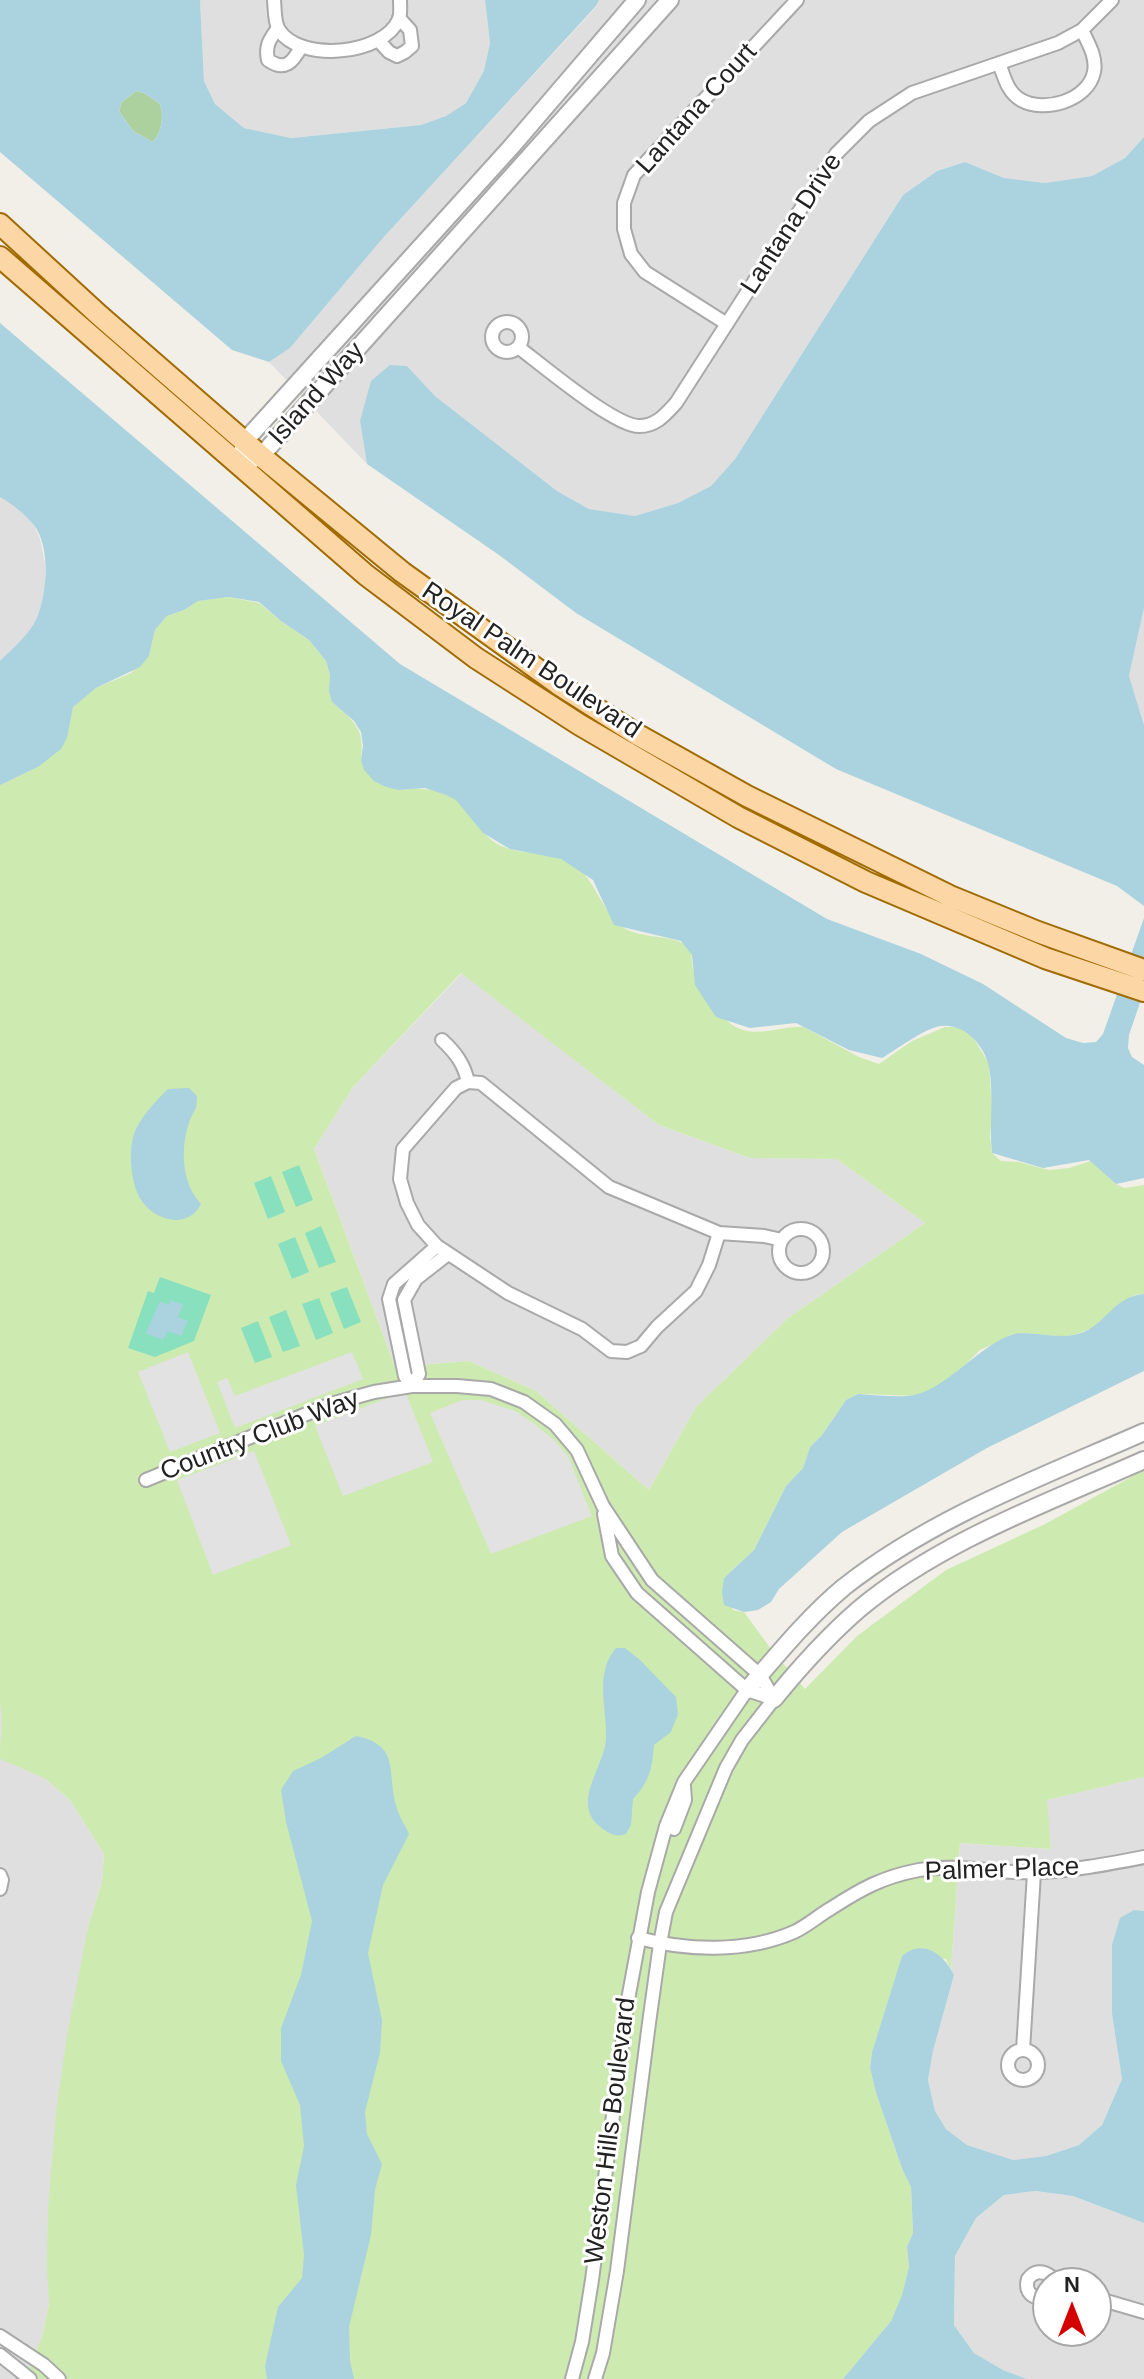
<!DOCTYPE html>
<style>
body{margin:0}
#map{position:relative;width:1144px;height:2379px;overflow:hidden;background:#f2efe9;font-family:Helvetica,sans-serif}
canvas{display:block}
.north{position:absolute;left:1032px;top:2267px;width:80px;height:80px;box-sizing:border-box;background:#fff;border:2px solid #a7a7a7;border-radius:50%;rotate:0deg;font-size:22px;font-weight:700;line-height:32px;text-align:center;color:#222}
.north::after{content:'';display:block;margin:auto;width:28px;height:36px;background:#d40000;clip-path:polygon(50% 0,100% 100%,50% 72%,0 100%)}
</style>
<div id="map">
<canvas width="1144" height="2379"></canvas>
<div class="north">N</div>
</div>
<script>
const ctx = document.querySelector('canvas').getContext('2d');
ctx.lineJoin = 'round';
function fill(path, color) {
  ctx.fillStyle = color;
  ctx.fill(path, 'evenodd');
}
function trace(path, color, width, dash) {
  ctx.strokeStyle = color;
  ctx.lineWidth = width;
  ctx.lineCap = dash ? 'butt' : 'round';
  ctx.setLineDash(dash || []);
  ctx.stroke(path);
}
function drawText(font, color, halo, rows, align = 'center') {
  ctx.font = font + ' Helvetica,sans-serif';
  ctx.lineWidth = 6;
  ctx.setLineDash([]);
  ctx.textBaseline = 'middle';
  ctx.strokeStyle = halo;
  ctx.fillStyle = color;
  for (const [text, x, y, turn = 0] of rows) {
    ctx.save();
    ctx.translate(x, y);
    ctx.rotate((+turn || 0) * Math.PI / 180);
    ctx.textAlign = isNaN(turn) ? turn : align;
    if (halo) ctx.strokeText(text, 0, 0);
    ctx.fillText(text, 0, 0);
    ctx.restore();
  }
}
const residential = new Path2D(`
 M200 0H485L490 43 485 70 466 103 446 116 421 125 291 138 244 128 215 104 204 81Z
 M599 0H1144V137L1125 158 1092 176 1045 183 1004 178 965 162 937 171 903 195 735 459 711 486 678 503 635 516 589 509 557 491 435 396 407 366 360 421 367 464 269 362 290 348 383 238 596 7Z
 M0 441 40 539 45 563V591L0 871Z
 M1144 608V725L1129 676Z
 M462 973 659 1125 750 1158 837 1159 925 1223 788 1318 696 1407 649 1490 536 1391 469 1361 395 1367 314 1149 353 1087Z
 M0 1693 44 1778 70 1800 104 1854 102 1882 88 1927 49 2304 42 2337 26 2379H0Z
 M1144 1777V1911L1134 1910 1112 2014 1122 2079 1102 2125 1079 2145 1046 2156 1013 2160 967 2145 946 2129 935 2111 928 2080 933 2051 954 1975 951 1970 960 1843 1051 1849 1046 1800Z
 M1034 2191 1073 2196 1144 2223V2379H1027L1003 2370 974 2353 954 2325 955 2256 976 2218 1004 2195ZM1048 2283H1096V2331H1048Z`);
const grass = new Path2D(`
 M229 597 259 603 281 621 309 640 326 661 330 675 332 702C354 721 365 728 361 760L399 790C419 788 448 787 462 804 475 819 484 840 504 847 531 858 554 848 578 868 597 884 602 911 621 926 640 940 679 934 689 948 693 954 691 964 694 972 700 988 721 1021 738 1028 759 1038 783 1025 804 1027L859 1057 879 1064 912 1041 945 1027H958L973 1037 989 1064 992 1113 990 1137 992 1153 1001 1161 1019 1162 1049 1170 1069 1168 1091 1161 1116 1184 1124 1188 1144 1185V1294C1126 1294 1127 1305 1115 1314 1106 1321 1093 1328 1083 1332 1056 1343 1032 1328 1008 1336L1005 1339 980 1350 950 1380 920 1396 858 1394 846 1400 822 1435 810 1447 803 1468 786 1486 754 1550 724 1578 733 1610 744 1612 774 1653 805 1689 857 1636 946 1570 1045 1524 1144 1470V1777L1047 1800 1051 1849 960 1843 951 1970 946 1959 902 1957 872 2052 870 2068 876 2093 903 2171 911 2187 913 2233 907 2247 909 2267 902 2295 891 2321 843 2379H25L42 2337 49 2304 47 2266 48 2209 56 2112 67 2036 88 1927 102 1882 104 1854 70 1800 44 1778 0 1759C0 1740 4 1722 0 1702V785L38 767 69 721 73 707 78 702 96 688 131 673 149 656 155 630 167 616 184 610 197 601ZM461 973 659 1125 750 1158 837 1159 925 1223 788 1318 696 1407 649 1490 536 1391 469 1361 395 1367 314 1149 353 1087Z`);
const forest = new Path2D(`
 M136 91 144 93 160 104C164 117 162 131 153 142L133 131 119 111 122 102Z`);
const pitch = new Path2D(`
 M299 1165 313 1200 296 1207 282 1172Z
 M271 1176 285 1212 268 1219 254 1183Z
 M321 1226 336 1262 319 1268 305 1233Z
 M295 1237 309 1272 292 1279 278 1244Z
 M160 1277 211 1295 194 1341 155 1357 128 1348 148 1291 154 1293Z
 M347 1287 361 1322 344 1329 330 1293Z
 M319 1298 333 1333 316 1340 302 1304Z
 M286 1310 300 1346 283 1352 269 1317Z
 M258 1321 272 1357 255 1363 241 1328Z`);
const parking = new Path2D(`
 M188 1352 220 1433 170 1452 138 1372Z
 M352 1352 363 1379 235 1428 217 1382 227 1378 235 1396Z
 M405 1391 433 1462 343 1496 315 1426Z
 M463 1400H481L515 1411 536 1425 555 1441 568 1456 592 1516 491 1554 430 1413Z
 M254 1451 291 1545 213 1575 177 1480Z`);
const water = new Path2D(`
 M0 0H200L204 81 215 104 244 128 291 138 421 125 446 116 466 103 484 71 490 43 485 0H599L596 6 383 238 290 348 269 362 232 350 0 152ZM136 91 144 93 160 104C164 117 162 131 153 142L133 131 119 111 122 102Z
 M1144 137V608L1129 676 1144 725V906L1117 886 836 769 576 613 499 555 367 464 360 421 371 381 390 365 407 366 435 396 557 491 589 509 635 516 678 503 711 486 735 459 903 195 937 171 965 162 1004 178 1045 183 1092 176 1125 158Z
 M0 323 400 664 827 919 921 954 983 984 1066 1038 1083 1043 1096 1042 1103 1034 1144 918V991L1129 1035 1128 1048 1132 1057 1144 1065V1178L1116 1184 1089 1160 1043 1168 992 1153C989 1125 994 1095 989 1067 984 1043 961 1020 936 1027 921 1031 896 1050 882 1058L849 1050 796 1023 750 1028 716 1017 695 985 692 955 681 941 614 925 593 880 561 859 510 849 483 833 456 800 446 795 425 788 399 790 386 787 374 781 364 770 361 760 363 746 361 732 354 721 332 702 329 691 330 675 326 661 309 640 281 621 259 602 229 597 198 601 184 610 167 616 155 630 149 656 140 667 96 688 73 707 67 738 61 749 38 767 0 785V661C13 648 29 635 37 618 47 593 51 548 34 525 26 515 11 503 0 497Z
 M189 1088 197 1096C197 1111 195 1108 190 1120 180 1147 181 1182 201 1204 188 1230 155 1221 141 1200 130 1183 127 1145 137 1127 144 1113 157 1100 168 1089Z
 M1144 1294V1371L987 1448 842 1532 779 1589 771 1602 758 1610 744 1612 724 1605 722 1592 724 1578 754 1550 786 1486 803 1468 810 1447 822 1435 846 1400 858 1394C874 1395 891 1397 907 1396 943 1394 975 1348 1011 1335 1028 1329 1062 1342 1084 1332 1109 1320 1114 1297 1144 1294Z
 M171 1300 183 1305 178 1317 188 1321 181 1336 168 1331 163 1340 146 1333 160 1301 169 1305Z
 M616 1648H625L639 1659 676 1697 678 1714 671 1732 654 1745C652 1769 650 1781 633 1799L631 1825 626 1834C617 1837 611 1835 603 1829 568 1804 605 1768 606 1738 607 1706 594 1674 616 1648Z
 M356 1736C400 1745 387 1770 396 1805 398 1815 405 1825 409 1834L383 1885 368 1953 382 2020 380 2053 365 2112 367 2134 382 2164 375 2190 371 2235 349 2327 350 2361 354 2379H267L265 2366 278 2307 302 2278 304 2255 296 2185 304 2146 300 2105 281 2061V2028L301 1975 312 1921 286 1822 281 1790 293 1771 321 1758Z
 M1134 1910 1144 1911V2223L1073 2196 1035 2191 1004 2195 976 2218 955 2256 954 2325 974 2353 1003 2370 1027 2379H843L891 2321 902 2295 909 2267 907 2247 913 2233 911 2187 903 2171 876 2093 870 2068 872 2052 902 1956C923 1938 944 1954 954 1975L933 2051 928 2080 935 2111 946 2129 967 2145 1013 2160 1046 2156 1079 2145 1102 2125 1122 2079 1112 2014V1945L1120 1918Z`);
const minor = new Path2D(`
 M274 0C275 9 274 22 279 30 300 63 384 55 399 19 401 14 400 5 400 0
 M278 28C269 40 265 46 268 60 285 72 293 62 301 47
 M379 41 389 52 397 56 405 52 412 46 410 30 399 18
 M999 63C1004 76 1007 92 1021 100 1044 113 1088 101 1094 72 1097 57 1088 43 1082 30
 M492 337a15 15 0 1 1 30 0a15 15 0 1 1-30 0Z
 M727 324 645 272 631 254 624 229V203L634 175 797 0
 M518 347C542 365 614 426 639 426 656 426 665 415 676 403L836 154 869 121 912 93 1058 43 1082 30 1112 0
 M442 1040C456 1053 464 1064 468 1082
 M779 1251a22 22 0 1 1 44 0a22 22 0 1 1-44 0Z
 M719 1233 709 1265 696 1291 657 1327 641 1346 627 1352 611 1351 582 1329 508 1293 437 1246 418 1225 407 1203 400 1179 403 1149 456 1088 468 1082 481 1083 609 1187 719 1233 764 1236 782 1240
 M437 1246 394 1284 389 1299 405 1376 412 1386 419 1374 404 1300 416 1279 448 1254
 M146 1480 331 1404 374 1392 412 1386H457L491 1389 524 1402 555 1424 577 1450 603 1506 652 1580 760 1675 774 1699
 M604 1514 612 1556 637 1593 747 1690 774 1699
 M674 1829 685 1800 684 1786
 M0 1875 2 1880 0 1889
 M638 1938C688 1951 746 1953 794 1932 807 1926 818 1916 830 1909 861 1889 882 1877 919 1870 958 1863 996 1874 1035 1872 1072 1871 1108 1864 1144 1857
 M1023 2050 1034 1873
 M1008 2065a15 15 0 1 1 30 0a15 15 0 1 1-30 0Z
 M1048 2296 1039 2298C1029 2296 1025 2289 1028 2279 1034 2271 1042 2270 1050 2276L1053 2283
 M1096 2298 1144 2312
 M0 2336 44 2365 59 2379
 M0 2355 30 2379
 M572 2379 582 2342 592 2280 627 2005 648 1892 666 1826 684 1782 747 1690
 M595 2379 603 2353 617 2271 649 2023 660 1944 666 1912 726 1768 742 1740 774 1699`);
const tertiary = new Path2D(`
 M242 453 244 442 512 146 637 0
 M239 465 261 456 670 0
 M747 1690C778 1654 808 1617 844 1587 933 1517 1042 1477 1144 1432
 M774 1699C800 1667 827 1637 858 1610 940 1541 1047 1503 1144 1460`);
const primary = new Path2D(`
 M0 224 99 315 261 456 402 572 558 684 638 735 747 796 950 896 1038 932 1144 970
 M0 257 366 575 476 658 580 725 738 817 866 882 1045 958 1144 991`);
const streetNames = [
 ["Lantana Court",697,109,-48],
 ["Lantana Drive",792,224,-57],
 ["Island Way",317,394,-48],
 ["Royal Palm Boulevard",531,661,34],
 ["Country Club Way",260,1436,-21],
 ["Palmer Place",1002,1870,-2],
 ["Weston Hills Boulevard",611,2131,-83]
];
fill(residential, '#e0dfdf');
fill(grass, '#cdebb0');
fill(forest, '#add19e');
fill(pitch, '#88e0be');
fill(parking, '#e2e2e2');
fill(water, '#aad3df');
trace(minor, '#a9a9a9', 16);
trace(tertiary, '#a9a9a9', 20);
trace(primary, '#a06b00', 24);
trace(minor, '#fff', 12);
trace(tertiary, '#fff', 16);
trace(primary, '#fcd6a4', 20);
drawText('26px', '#222', '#fff', streetNames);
</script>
